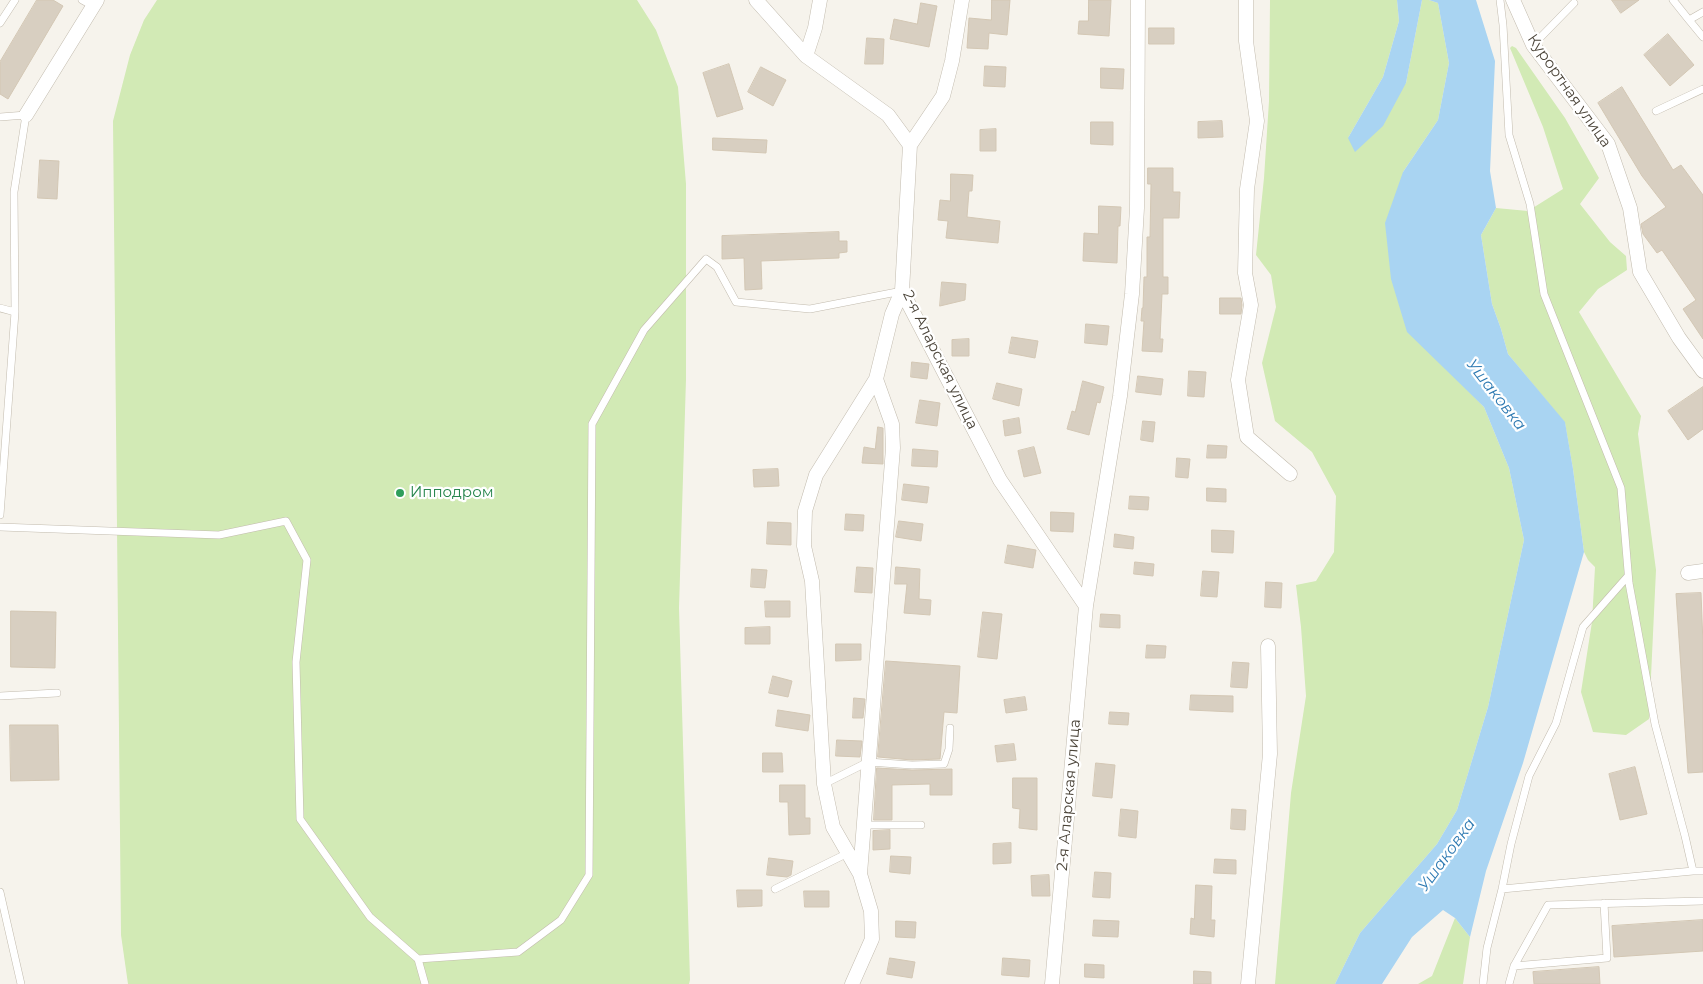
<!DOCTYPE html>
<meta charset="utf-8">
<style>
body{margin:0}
canvas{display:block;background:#f6f3ec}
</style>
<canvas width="1703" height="984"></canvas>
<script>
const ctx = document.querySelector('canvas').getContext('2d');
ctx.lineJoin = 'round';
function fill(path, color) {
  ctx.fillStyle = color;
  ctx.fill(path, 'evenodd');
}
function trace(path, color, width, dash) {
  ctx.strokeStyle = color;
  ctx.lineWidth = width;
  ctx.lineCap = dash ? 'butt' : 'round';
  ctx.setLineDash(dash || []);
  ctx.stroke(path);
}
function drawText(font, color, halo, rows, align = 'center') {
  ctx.font = font + ' Montserrat,sans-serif';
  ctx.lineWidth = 4.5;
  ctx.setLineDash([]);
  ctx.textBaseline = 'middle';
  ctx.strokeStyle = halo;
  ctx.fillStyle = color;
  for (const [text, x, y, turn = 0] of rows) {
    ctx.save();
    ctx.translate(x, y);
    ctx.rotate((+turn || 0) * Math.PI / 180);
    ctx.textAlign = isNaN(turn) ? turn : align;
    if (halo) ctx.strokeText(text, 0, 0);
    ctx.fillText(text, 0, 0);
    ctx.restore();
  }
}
const green = new Path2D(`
 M157 0H637L656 30 678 87 686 184V379L679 608 690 980 689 984H128L121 935 113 121 130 55 144 20Z
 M1270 0H1397L1399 21 1383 77 1348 138 1406 83 1422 0H1429L1438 3 1449 63 1438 120 1403 172 1456 378 1484 407 1509 468 1524 540 1488 707 1457 810 1437 844 1360 933 1335 984H1275L1291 793 1306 696 1301 627 1296 585 1316 581 1334 552 1336 496 1312 452 1275 421 1262 363 1276 307 1271 275 1256 255 1264 178 1269 101Z
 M1512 46 1516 48 1565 118 1599 178 1580 204 1610 242 1626 256 1627 270 1598 289 1579 312 1641 416 1638 434 1656 570 1649 719 1626 735 1593 732 1581 692 1592 622 1595 567 1588 560 1584 552 1573 469 1565 423 1508 354 1501 329 1492 304 1481 235 1496 208 1528 211 1563 189 1543 127 1510 48Z
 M1455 918 1470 937 1463 984H1418L1432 976Z`);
const water = new Path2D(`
 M1397 0H1422L1406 83 1383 126 1355 152 1348 138 1383 77 1399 21Z
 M1429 0H1476L1495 61 1490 171 1496 208 1481 235 1492 304 1501 329 1508 354 1565 422 1573 469 1584 552 1523 763 1486 871 1470 937 1455 918 1443 910 1412 937 1382 984H1335L1360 933 1437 844 1457 810 1488 707 1524 540 1509 468 1484 407 1407 332 1391 279 1385 223 1403 172 1438 120 1449 63 1438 3Z`);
const building = new Path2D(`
 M37 0H53L63 6 8 99 0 94V62Z
 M992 0H1010L1007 35 989 33 988 49 967 48 969 18 991 20Z
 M1089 0H1111L1109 36 1078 34 1079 21H1088Z
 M1612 0H1639L1621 13Z
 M921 3 937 6 929 47 890 39 894 19 917 24Z
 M1149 28H1174V44H1149Z
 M1668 34 1694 65 1670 86 1644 55Z
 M867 38 884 39 883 64H865Z
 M729 64 743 109 717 117 703 73Z
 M985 66 1006 67 1005 87 984 86Z
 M761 67 786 80 773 106 748 92Z
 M1101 68 1124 69 1123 89 1101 88Z
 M1622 87 1673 170 1681 165 1703 195V339L1683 309 1696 300 1662 250 1657 253 1643 234 1641 224 1666 207 1642 176 1598 103Z
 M1222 121 1223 137 1198 138V122Z
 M1091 122H1113V145L1091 144Z
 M996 129V151H980V130Z
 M713 138 767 140 766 153 713 150Z
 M40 160 59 161 57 199 38 198Z
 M1148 168H1173V192H1180L1179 218H1163V277H1168V294H1162L1160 339H1163L1162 352 1142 351 1144 321H1141L1142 308H1143L1144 277H1147V237H1150L1151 184H1148Z
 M951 174 973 175 972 191H969L967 217 1000 221 998 243 946 238 948 221 938 220 940 200 950 201Z
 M1099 206 1121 207 1120 226H1118L1117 263 1083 261 1084 233 1098 234Z
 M839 232V241H847V252L839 253V258L761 261 762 289 745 290 744 258 722 259V236Z
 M942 282 966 284 965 300 940 306Z
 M1220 298H1241L1242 305 1241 314H1220Z
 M1086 324 1109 326 1107 345 1085 343Z
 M1012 337 1038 341 1035 358 1009 353Z
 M969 339V356H952V340Z
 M912 362 929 364 927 379 911 377Z
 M1189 371 1206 372 1204 397 1188 396Z
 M1138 376 1163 379 1161 395 1136 392Z
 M1083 381 1104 387 1100 403 1097 402 1089 435 1067 429 1072 411 1075 412Z
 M997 383 1022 389 1019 406 993 399Z
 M1703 387V429L1688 440 1668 411Z
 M920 400 940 403 937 426 916 423Z
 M1019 418 1021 433 1005 436 1003 421Z
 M1143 421 1155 422 1153 442 1141 440Z
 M878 427 883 428V464L862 463 864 447 875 449Z
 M1208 445 1227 446 1226 458H1207Z
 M1034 447 1041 473 1024 477 1018 451Z
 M913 449 938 451 937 467 912 466Z
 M1177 458 1190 459 1188 478 1176 477Z
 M778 469 779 486 754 487 753 470Z
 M904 484 929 487 927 503 902 500Z
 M1207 488 1226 489V502L1207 501Z
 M1130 496 1149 497 1148 510 1129 509Z
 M1051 512 1074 513 1073 532 1051 531Z
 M846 514 864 515 863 531 845 530Z
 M899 521 923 524 921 541 896 537Z
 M768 522 791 523V545L767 544Z
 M1212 530 1234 531 1233 553 1212 552Z
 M1115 534 1134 537 1133 549 1114 547Z
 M1008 545 1036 550 1033 568 1005 563Z
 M1135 562 1154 564 1153 576 1134 574Z
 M857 567 873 568 872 593 855 592Z
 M896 567 920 569 919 599 931 600 930 615 904 613 907 584H895Z
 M752 569 767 570 765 588 751 587Z
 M1203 571 1219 572 1217 597 1201 596Z
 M1266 582 1282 583 1281 608 1265 607Z
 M1701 593 1703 644V772L1688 773 1676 594Z
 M765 601H790V617H766Z
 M11 611 56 612 55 668 11 667Z
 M983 612 1002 614 997 659 978 657Z
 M1101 614 1120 615V628L1100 627Z
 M770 627V644H745V628Z
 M836 644H861V660L836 661Z
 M1147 645 1166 646 1165 658H1146Z
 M886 661 960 666 957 713 944 712 940 759 912 760 878 757Z
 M1233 662 1249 663 1247 688 1231 687Z
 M773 676 792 681 788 697 769 693Z
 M1191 695 1233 696V712L1190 710Z
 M1025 697 1027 710 1006 713 1004 700Z
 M854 698 865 699 863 718H853Z
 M778 710 810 715 808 731 776 726Z
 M1110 712 1129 713 1128 725 1109 724Z
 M10 725H58L59 780 11 781Z
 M837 740 862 741 860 757 836 756Z
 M1014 744 1016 760 997 762 995 746Z
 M763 753H782L783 772H763Z
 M1096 763 1115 765 1112 798 1093 796Z
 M1635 767 1647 814 1620 820 1609 774Z
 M877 768 912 770 952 769V795H930V784L892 785V820H874Z
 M1013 778H1037V830L1019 828 1020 809 1013 808Z
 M780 785H805V818H810V834L789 835 788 802H780Z
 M1121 809 1138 811 1136 838 1119 836Z
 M1232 809 1246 810 1245 830 1231 829Z
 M890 830V849L873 850V831Z
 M1011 843V863L993 864V844Z
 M891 856 911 857 910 874 890 872Z
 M769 858 793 861 791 875 787 877 767 875Z
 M1215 859 1236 860V874L1214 873Z
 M1095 872 1111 873 1110 898 1093 897Z
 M1049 875 1050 896H1032L1031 876Z
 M1196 885 1212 886 1211 920H1215L1214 937 1190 934 1191 918 1194 919Z
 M737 890H762V906L738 907Z
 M804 891H829V907H805Z
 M1094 920 1119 921 1118 937 1093 936Z
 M1703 920V951L1614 957 1612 926Z
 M896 921 916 922 915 938 896 937Z
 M890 958 915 962 912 978 887 974Z
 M1003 958 1030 960 1029 977 1002 975Z
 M1085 964 1104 965V978L1085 977Z
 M1599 967 1600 984H1534L1533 972Z
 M1194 971 1211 972V984H1194Z`);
const lane = new Path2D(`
 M82 0 93 6
 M1500 0 1503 25 1509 135 1530 204 1544 294 1621 488 1629 583 1655 724 1685 836 1693 871H1703
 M1673 0 1689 20 1703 12
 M1689 20 1703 37
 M0 23 15 0
 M1533 45 1574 3
 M1656 111 1703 89
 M0 117 26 115 14 192 15 312 0 515
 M0 308 15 312
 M0 527 219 535 286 521 307 560 296 662 300 819 370 917 418 959 425 984
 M0 696 57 693
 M824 784 868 762 912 765 944 764 949 749 950 728
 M863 825H921
 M775 889 848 853
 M1502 889 1511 844 1529 776 1556 723 1583 627 1628 576
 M0 892 21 984
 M418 959 518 952 561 920 589 875 592 424 644 330 706 259 717 267 736 302 810 309 902 291
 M1514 966 1607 958 1604 903
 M1483 984 1487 948 1502 889 1693 871
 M1509 984 1514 966 1548 905 1703 901`);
const street = new Path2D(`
 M756 0 806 56 888 115 910 145 902 291 1000 480 1086 606
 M1246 0V41L1257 121 1247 189 1245 273 1251 305 1238 380 1247 437 1290 474
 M1513 0 1533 45 1608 144 1630 208 1640 272 1679 338 1703 371
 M806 56 815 28 820 0
 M26 115 97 0
 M910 145 943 96 952 61 962 0
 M1688 573 1703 571
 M860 874 833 827 824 784 812 581 804 546 805 511 816 475 876 379 892 314 902 291
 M852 984 872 939 871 911 860 874 893 448 892 424 876 379
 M1052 984 1086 606 1120 396 1132 294 1137 208 1138 0
 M1248 984 1270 754 1268 646`);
const markers = [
 [400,493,5,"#2e9e5b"]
];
const streetNames = [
 ["Курортная улица",1569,91,55],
 ["2-я Аларская улица",940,360,64],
 ["2-я Аларская улица",1069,795,-85]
];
const leisureNames = [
 ["Ипподром",410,493]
];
const waterNames = [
 ["Ушаковка",1496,395,52],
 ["Ушаковка",1447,855,-54]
];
fill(green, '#d2eab5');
fill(water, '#a9d4f2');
fill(building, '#d8cfc1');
trace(building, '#d3c7b4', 1);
trace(lane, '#c2bbae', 8);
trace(street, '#c2bbae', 15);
trace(lane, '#fff', 7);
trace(street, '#fff', 14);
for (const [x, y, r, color] of markers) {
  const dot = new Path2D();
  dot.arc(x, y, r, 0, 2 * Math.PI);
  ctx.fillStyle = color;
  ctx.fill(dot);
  trace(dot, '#fff', 2);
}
drawText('15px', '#4b4439', '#fff', streetNames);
drawText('15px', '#27864d', '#fff', leisureNames, 'left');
drawText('italic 16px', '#2e7ab2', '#fff', waterNames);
</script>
